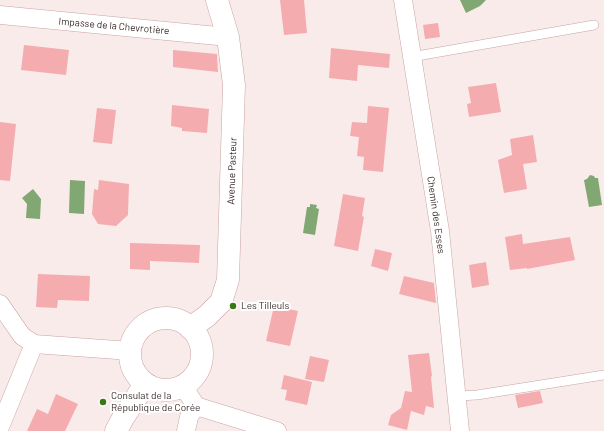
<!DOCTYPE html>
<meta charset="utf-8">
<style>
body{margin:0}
canvas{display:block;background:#faebeb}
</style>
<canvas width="604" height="431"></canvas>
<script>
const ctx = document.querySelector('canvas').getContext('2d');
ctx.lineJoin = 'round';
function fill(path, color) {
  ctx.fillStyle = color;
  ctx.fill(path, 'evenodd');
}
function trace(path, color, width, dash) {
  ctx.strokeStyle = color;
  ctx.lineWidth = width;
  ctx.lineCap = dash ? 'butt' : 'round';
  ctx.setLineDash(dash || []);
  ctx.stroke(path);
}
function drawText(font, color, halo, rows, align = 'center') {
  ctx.font = font + ' Barlow,sans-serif';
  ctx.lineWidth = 4;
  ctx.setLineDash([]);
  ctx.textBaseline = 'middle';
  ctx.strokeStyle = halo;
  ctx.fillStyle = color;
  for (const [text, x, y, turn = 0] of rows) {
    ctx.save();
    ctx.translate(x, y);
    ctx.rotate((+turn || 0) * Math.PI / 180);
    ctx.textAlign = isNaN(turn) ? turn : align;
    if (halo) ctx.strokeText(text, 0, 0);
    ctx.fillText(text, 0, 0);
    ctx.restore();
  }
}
const water = new Path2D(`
 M460 0H486L480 6 466 13Z
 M590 175 594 176 595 178H598L602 205 589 207 584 180 587 179Z
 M70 180 85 181 84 214 69 213Z
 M33 189 41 199 40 219 26 218 27 204 22 198Z
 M310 204 317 205 316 208 319 209 315 235 303 233 307 207H310Z`);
const building = new Path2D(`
 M280 0H304L307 33 284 35Z
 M438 23 440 37 425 39 423 25Z
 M24 45 69 50 66 75 21 70Z
 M331 48 390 54 389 68 358 65 357 81 329 78Z
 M173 50 217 54 218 72 173 67Z
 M496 83 501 112 469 117 467 104 471 103 468 87Z
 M172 105 209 109 207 133 182 131V128L171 126Z
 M368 106 389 108 383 172 363 170 364 157 357 156 359 137 350 136 352 122 367 123Z
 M97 108 116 110 112 144 93 142Z
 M0 122 16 124 10 181 0 180Z
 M533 135 537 162 523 164 527 189 504 193 498 160 512 155 510 139Z
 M99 180 129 184 128 215 116 226 98 224 92 214 94 189 98 190Z
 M343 194 365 198 362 216 364 217 358 251 334 246Z
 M522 234 523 244 570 237 575 260 527 269V268L510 270 505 237Z
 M130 243 200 245 199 263 150 261V270L130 269Z
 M375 249 392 253 388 271 371 266Z
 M486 262 489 285 472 288 469 265Z
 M38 274 90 276 89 301 58 300 57 308 36 307Z
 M404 276 434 283 436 303 399 294Z
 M274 306 298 311 290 346 266 341Z
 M429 353 432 376 431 377 434 408 426 406 424 415 411 411 407 430 388 425 391 415 401 408 405 391 412 392 408 355Z
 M310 356 329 360 324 382 305 379Z
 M284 375 312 382 307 405 285 400 287 390 281 389Z
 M540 391 543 403 518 408 515 395Z
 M56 394 78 404 65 431H27L37 409 48 414Z`);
const lane = new Path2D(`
 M411 57 594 25
 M457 396 477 395 604 375`);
const street = new Path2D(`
 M403 0 440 231 460 431
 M0 15 228 37
 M0 304 22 336 34 344 131 351
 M183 386 196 406 277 431
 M0 427 34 344
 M186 431 189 417 196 406`);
const secondary = new Path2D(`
 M130 354a36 36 0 1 1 72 0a36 36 0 1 1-72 0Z
 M190 328 207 316 221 302 228 280 234 85 228 37 217 0
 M116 431 123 418 145 384`);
const markers = [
 [233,306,4,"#397814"],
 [103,402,4,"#397814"]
];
const streetNames = [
 ["Impasse de la Chevrotière",114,26,5],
 ["Avenue Pasteur",232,171,-88],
 ["Chemin des Esses",436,215,82]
];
const poiNames = [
 ["Les Tilleuls",241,306],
 ["Consulat de la",111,396],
 ["République de Corée",111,408]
];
fill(water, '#81a772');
fill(building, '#f5acaf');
trace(lane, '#c8a3a4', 10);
trace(street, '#c8a3a4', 19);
trace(secondary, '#c8a3a4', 23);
trace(lane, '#fff', 9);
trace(street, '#fff', 18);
trace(secondary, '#fff', 22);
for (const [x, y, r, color] of markers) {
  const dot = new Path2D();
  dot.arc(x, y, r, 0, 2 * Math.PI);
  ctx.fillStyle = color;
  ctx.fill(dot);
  trace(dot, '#fff', 1.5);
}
drawText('10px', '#3a2c2c', '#fff', streetNames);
drawText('10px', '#3a2c2c', '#fff', poiNames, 'left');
</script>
